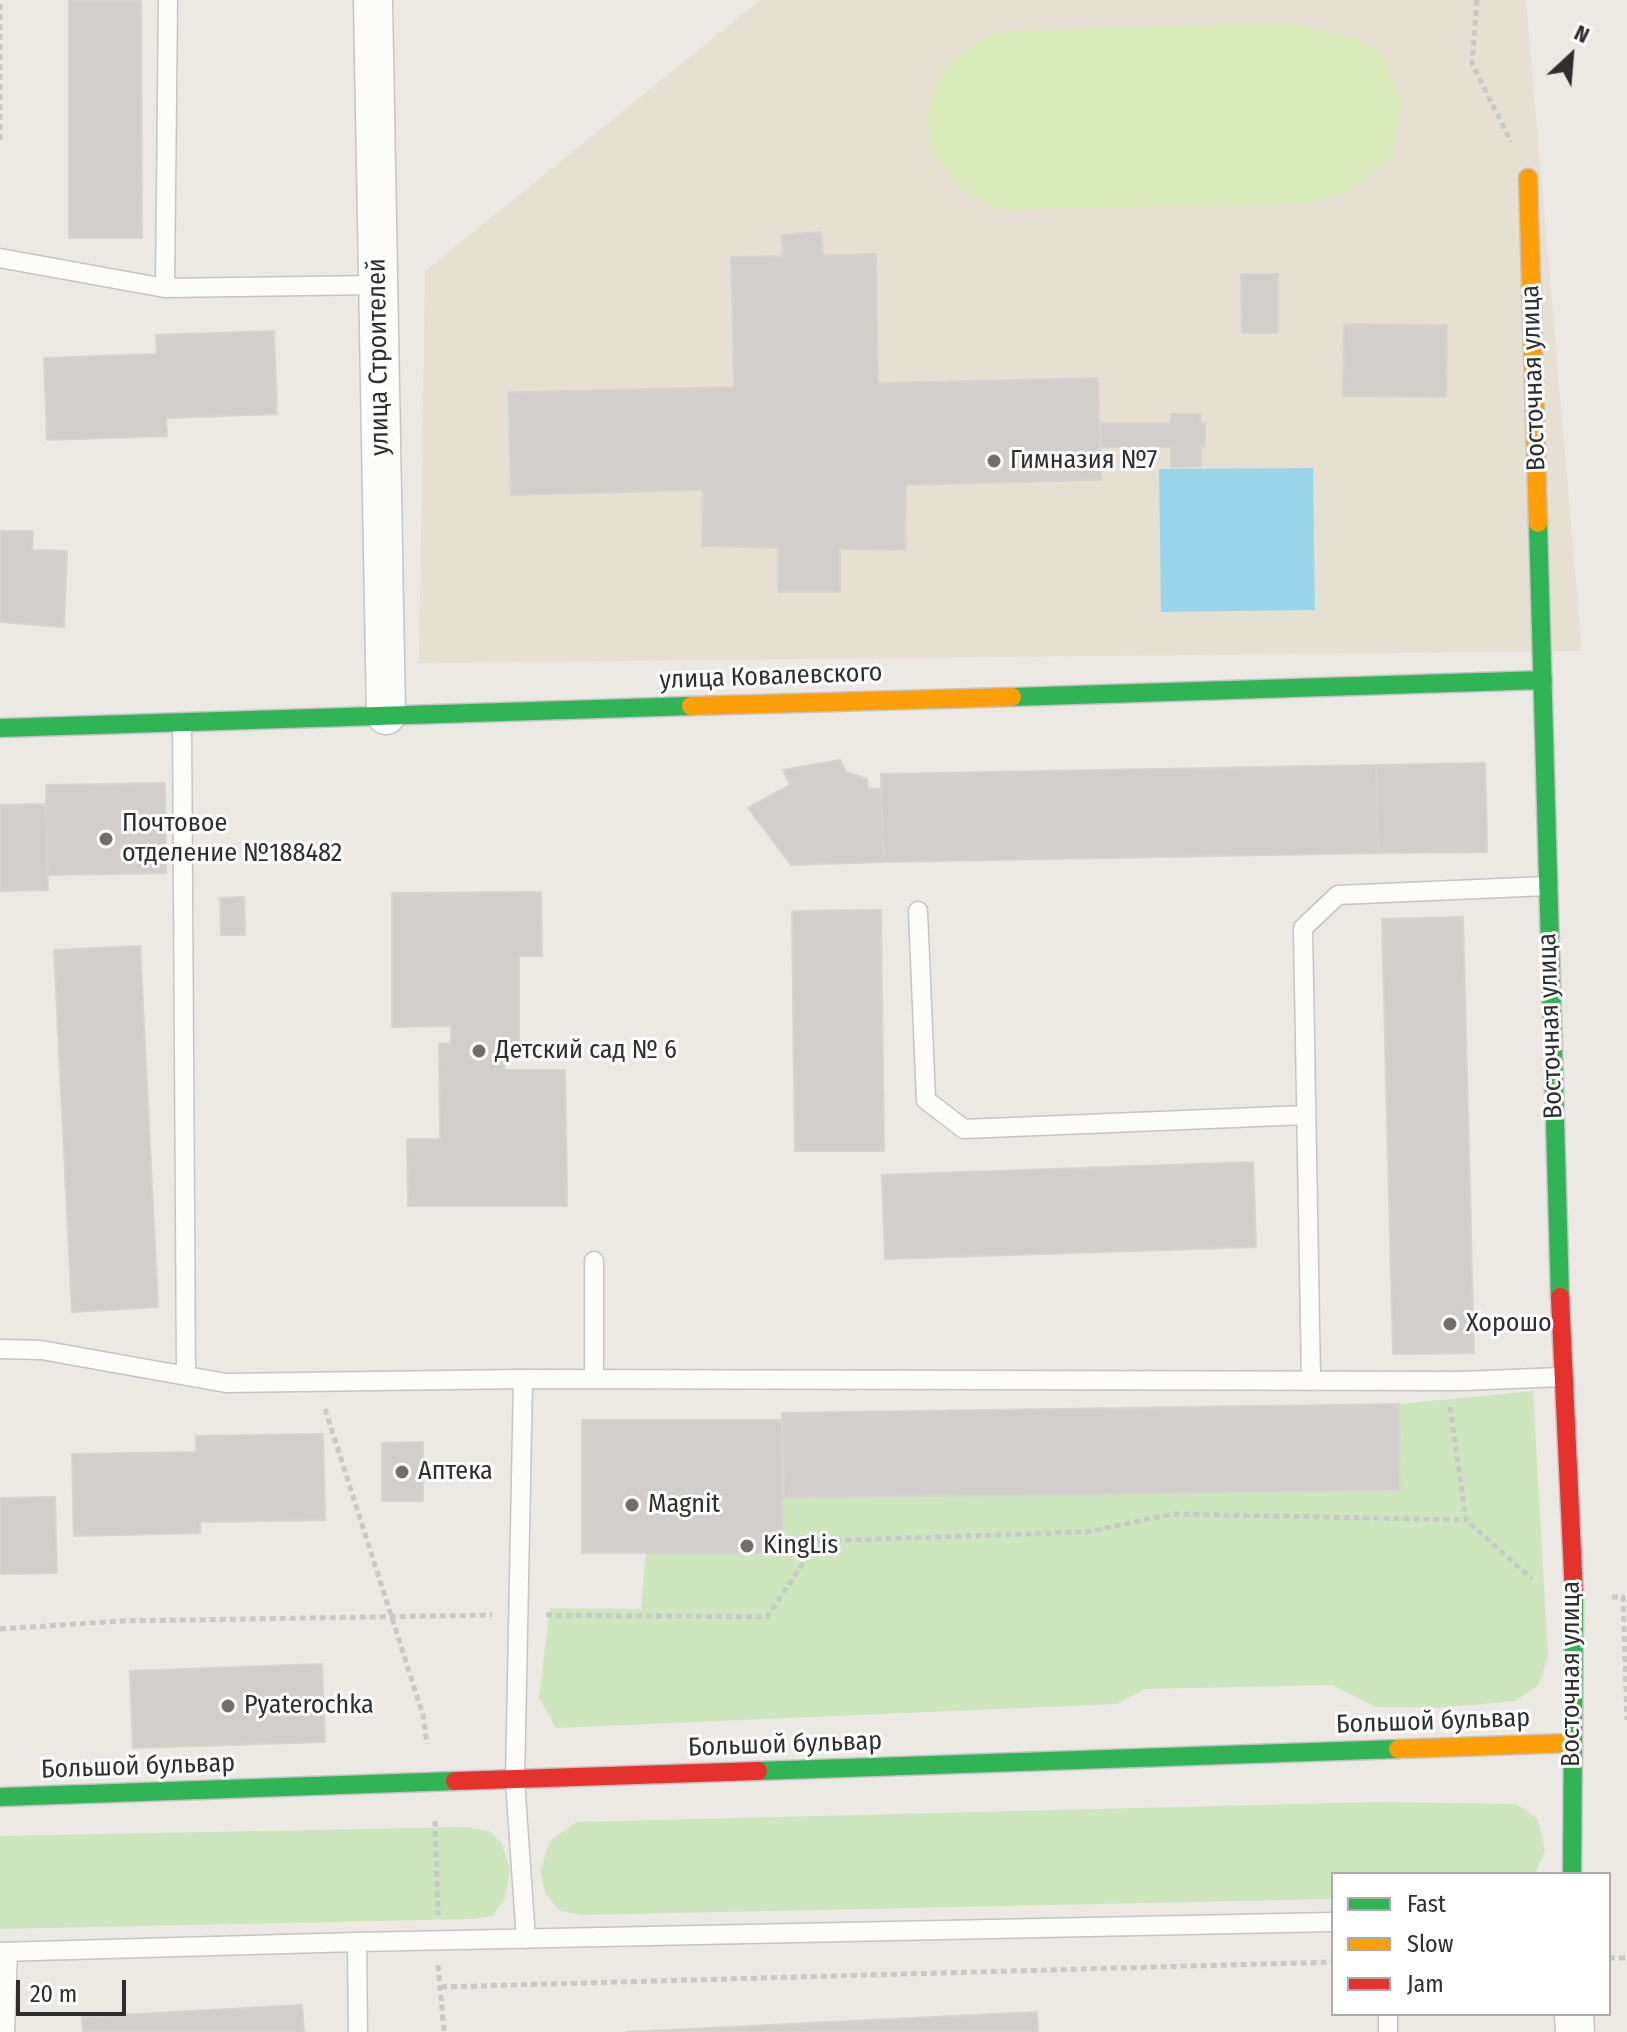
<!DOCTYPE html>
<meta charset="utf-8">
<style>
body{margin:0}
#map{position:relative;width:1627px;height:2032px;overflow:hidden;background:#ece8e4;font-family:"Fira Sans Condensed",sans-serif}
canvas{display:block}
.legend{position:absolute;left:1331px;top:1872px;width:280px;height:144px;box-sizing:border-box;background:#fff;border:2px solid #ababab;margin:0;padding:10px 14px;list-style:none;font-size:24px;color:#2e2e2e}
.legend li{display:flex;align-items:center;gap:16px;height:40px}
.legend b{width:40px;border:2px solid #ababab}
.north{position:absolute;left:1531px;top:16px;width:80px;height:80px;-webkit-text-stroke:6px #fff;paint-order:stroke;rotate:26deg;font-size:22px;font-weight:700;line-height:32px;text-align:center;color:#2e2e2e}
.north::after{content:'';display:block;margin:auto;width:28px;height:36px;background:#2e2e2e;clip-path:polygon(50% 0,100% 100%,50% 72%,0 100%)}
.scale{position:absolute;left:16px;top:1980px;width:110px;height:36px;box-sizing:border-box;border:4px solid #2e2e2e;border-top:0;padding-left:10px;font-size:24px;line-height:28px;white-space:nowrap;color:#2e2e2e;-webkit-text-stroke:6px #fff;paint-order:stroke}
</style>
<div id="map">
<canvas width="1627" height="2032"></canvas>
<ul class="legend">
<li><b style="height:10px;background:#30b455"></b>Fast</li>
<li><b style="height:10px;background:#ff9f0a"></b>Slow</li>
<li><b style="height:10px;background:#e5322d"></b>Jam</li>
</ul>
<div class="north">N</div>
<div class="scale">20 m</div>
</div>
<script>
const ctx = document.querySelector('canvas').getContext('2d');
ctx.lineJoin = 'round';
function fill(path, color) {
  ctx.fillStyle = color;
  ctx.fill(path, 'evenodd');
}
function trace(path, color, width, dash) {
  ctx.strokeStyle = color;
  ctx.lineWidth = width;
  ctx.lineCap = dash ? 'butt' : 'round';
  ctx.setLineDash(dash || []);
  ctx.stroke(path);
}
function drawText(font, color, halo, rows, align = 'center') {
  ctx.font = font + ' "Fira Sans Condensed",sans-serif';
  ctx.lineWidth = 6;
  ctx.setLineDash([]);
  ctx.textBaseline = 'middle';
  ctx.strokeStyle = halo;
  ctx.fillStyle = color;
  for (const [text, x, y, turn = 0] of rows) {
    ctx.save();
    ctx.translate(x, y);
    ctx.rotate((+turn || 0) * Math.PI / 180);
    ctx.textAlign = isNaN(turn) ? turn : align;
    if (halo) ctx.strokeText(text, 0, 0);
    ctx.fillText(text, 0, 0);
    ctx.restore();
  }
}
const education = new Path2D(`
 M760 0H1526L1582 651 419 663 425 271Z`);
const green = new Path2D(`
 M1533 1391 1548 1656 1539 1685 1516 1701 1437 1708 1376 1707 1332 1685 1145 1689 1117 1704 556 1728 539 1698 550 1608 641 1609 646 1553H782L784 1498 1400 1490 1399 1404Z
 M1376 1802 1516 1804 1538 1819 1545 1851 1535 1874H1333V1899L583 1915 560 1911 546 1895 540 1872 550 1841 576 1822Z
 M466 1827 489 1831 501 1842 510 1869 505 1899 492 1916 473 1919 0 1929V1836Z`);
const pitch = new Path2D(`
 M1292 23 1351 37 1383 55 1402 104 1392 157 1349 192 1306 204 999 210 961 190 932 152 926 116 942 71 965 51 999 31Z`);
const water = new Path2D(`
 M1313 468 1315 610 1161 612 1159 469Z`);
const building = new Path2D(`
 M69 0H141L142 238H69Z
 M821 232 823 255 876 254 878 383 1098 378 1101 480 906 485 905 550 840 549V592H778V548L702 546 703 490 511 495 508 392 734 387 731 257 783 256 781 235Z
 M1241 274H1278V333H1242Z
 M1344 324 1447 325 1446 397 1343 396Z
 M274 331 277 414 166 418 167 436 47 440 44 358 157 354 156 335Z
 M1171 414H1201L1200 423H1205V447L1201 446V466L1171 467V447H1101V423H1171Z
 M0 531H33L32 550 67 551 64 627 0 622Z
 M840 760 846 772 867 779 868 788 881 789 883 862 791 865 748 808 790 785 783 770Z
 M1485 763 1487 852 1378 853 1376 765Z
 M1376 765 1378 853 883 862 881 774Z
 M165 783 166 873 47 875 46 785Z
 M46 804 48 890 0 891V805Z
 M541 892 542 956H519V1058H504V1070H565L567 1206H408L407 1139H440L439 1043 451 1044V1026L392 1027V893Z
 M244 897 245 935H221L220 898Z
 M881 910 884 1151H795L792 911Z
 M1463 917 1474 1353 1393 1354 1382 919Z
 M140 946 158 1307 72 1312 54 950Z
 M1253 1162 1256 1247 885 1259 882 1175Z
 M1399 1404 1400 1490 784 1498 782 1413Z
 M582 1420H782L783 1553H582Z
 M323 1434 325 1520 200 1522V1533L74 1536 72 1454 196 1452V1436Z
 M423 1442V1501H382V1443Z
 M55 1497 57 1573 0 1574V1498Z
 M322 1664 325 1742 133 1748 130 1671Z
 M302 2005 304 2032H83L82 2017Z
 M1037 2012 1038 2032H627Z`);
const path = new Path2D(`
 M1477 0 1472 63 1511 142
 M0 140V0
 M1450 1407 1466 1520 1532 1579
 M325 1409 423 1715 427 1744
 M1612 1597H1623L1627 1720
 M546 1615 767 1617 818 1541 1086 1532 1173 1514 1466 1520
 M0 1629 122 1621 492 1615
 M435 1821 438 1915
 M1609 1958H1627
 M438 1965 444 2032
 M441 1987 1333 1962`);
const lane = new Path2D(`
 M0 258 165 288 378 285
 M165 288 168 0
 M182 722 186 1375
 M918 911 926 1100 964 1129 1306 1115
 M594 1261V1379
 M0 1349 41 1350 226 1383 523 1379 1462 1381 1562 1377
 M523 1379 515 1781 526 1939
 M1311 1380 1303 928 1338 895 1547 886
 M357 1942 358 2032
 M0 1952 357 1942 1333 1922
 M1388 2014V2032
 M5 2032 8 1952`);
const street = new Path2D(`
 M373 0 386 715
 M1574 2014 1575 2032`);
const fast = new Path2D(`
 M1538 523 1560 1297
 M1012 697 1543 680
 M0 728 691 706
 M758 1771 1398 1749
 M0 1797 455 1781
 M1572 1874 1574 1595`);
const slow = new Path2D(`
 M1528 178 1538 523
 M691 706 1012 697
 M1398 1749 1572 1743`);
const jam = new Path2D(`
 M1560 1297 1574 1595
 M455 1781 758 1771`);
const markers = [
 [994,461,8,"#706f6e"],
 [106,839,8,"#706f6e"],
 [479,1051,8,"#706f6e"],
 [1450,1324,8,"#706f6e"],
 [402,1472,8,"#706f6e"],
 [632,1505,8,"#706f6e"],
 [747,1546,8,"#706f6e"],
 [228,1706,8,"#706f6e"]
];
const streetNames = [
 ["улица Строителей",379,357,-91],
 ["Восточная улица",1534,378,-92],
 ["улица Ковалевского",771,677,-2],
 ["Восточная улица",1551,1026,-92],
 ["Восточная улица",1572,1674,-90],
 ["Большой бульвар",1433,1722,-2],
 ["Большой бульвар",785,1745,-2],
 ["Большой бульвар",138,1767,-2]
];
const poiNames = [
 ["Гимназия №7",1010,461],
 ["Почтовое",122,824],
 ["отделение №188482",122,854],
 ["Детский сад № 6",495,1051],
 ["Хорошо",1466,1324],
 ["Аптека",418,1472],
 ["Magnit",648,1505],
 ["KingLis",763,1546],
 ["Pyaterochka",244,1706]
];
fill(education, '#e6e0d3');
fill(green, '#cee6be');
fill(pitch, '#d9eabb');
fill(water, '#99d6ec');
fill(building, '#d1cecb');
trace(building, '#d7d4d0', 2);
trace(lane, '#c5c4c5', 21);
trace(street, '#c5c4c5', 41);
trace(fast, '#c5c4c5', 21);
trace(slow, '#c5c4c5', 21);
trace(jam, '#c5c4c5', 21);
trace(path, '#c9c9c8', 5, [6, 4]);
trace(lane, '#fcfcfb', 18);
trace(street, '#fcfcfb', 38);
trace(fast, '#30b455', 18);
trace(slow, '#ff9f0a', 18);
trace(jam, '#e5322d', 18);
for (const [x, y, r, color] of markers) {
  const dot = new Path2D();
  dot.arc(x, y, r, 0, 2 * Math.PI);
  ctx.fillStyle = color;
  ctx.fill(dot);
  trace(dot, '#fff', 3);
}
drawText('26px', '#2e2e2e', '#fff', streetNames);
drawText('26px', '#2e2e2e', '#fff', poiNames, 'left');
</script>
